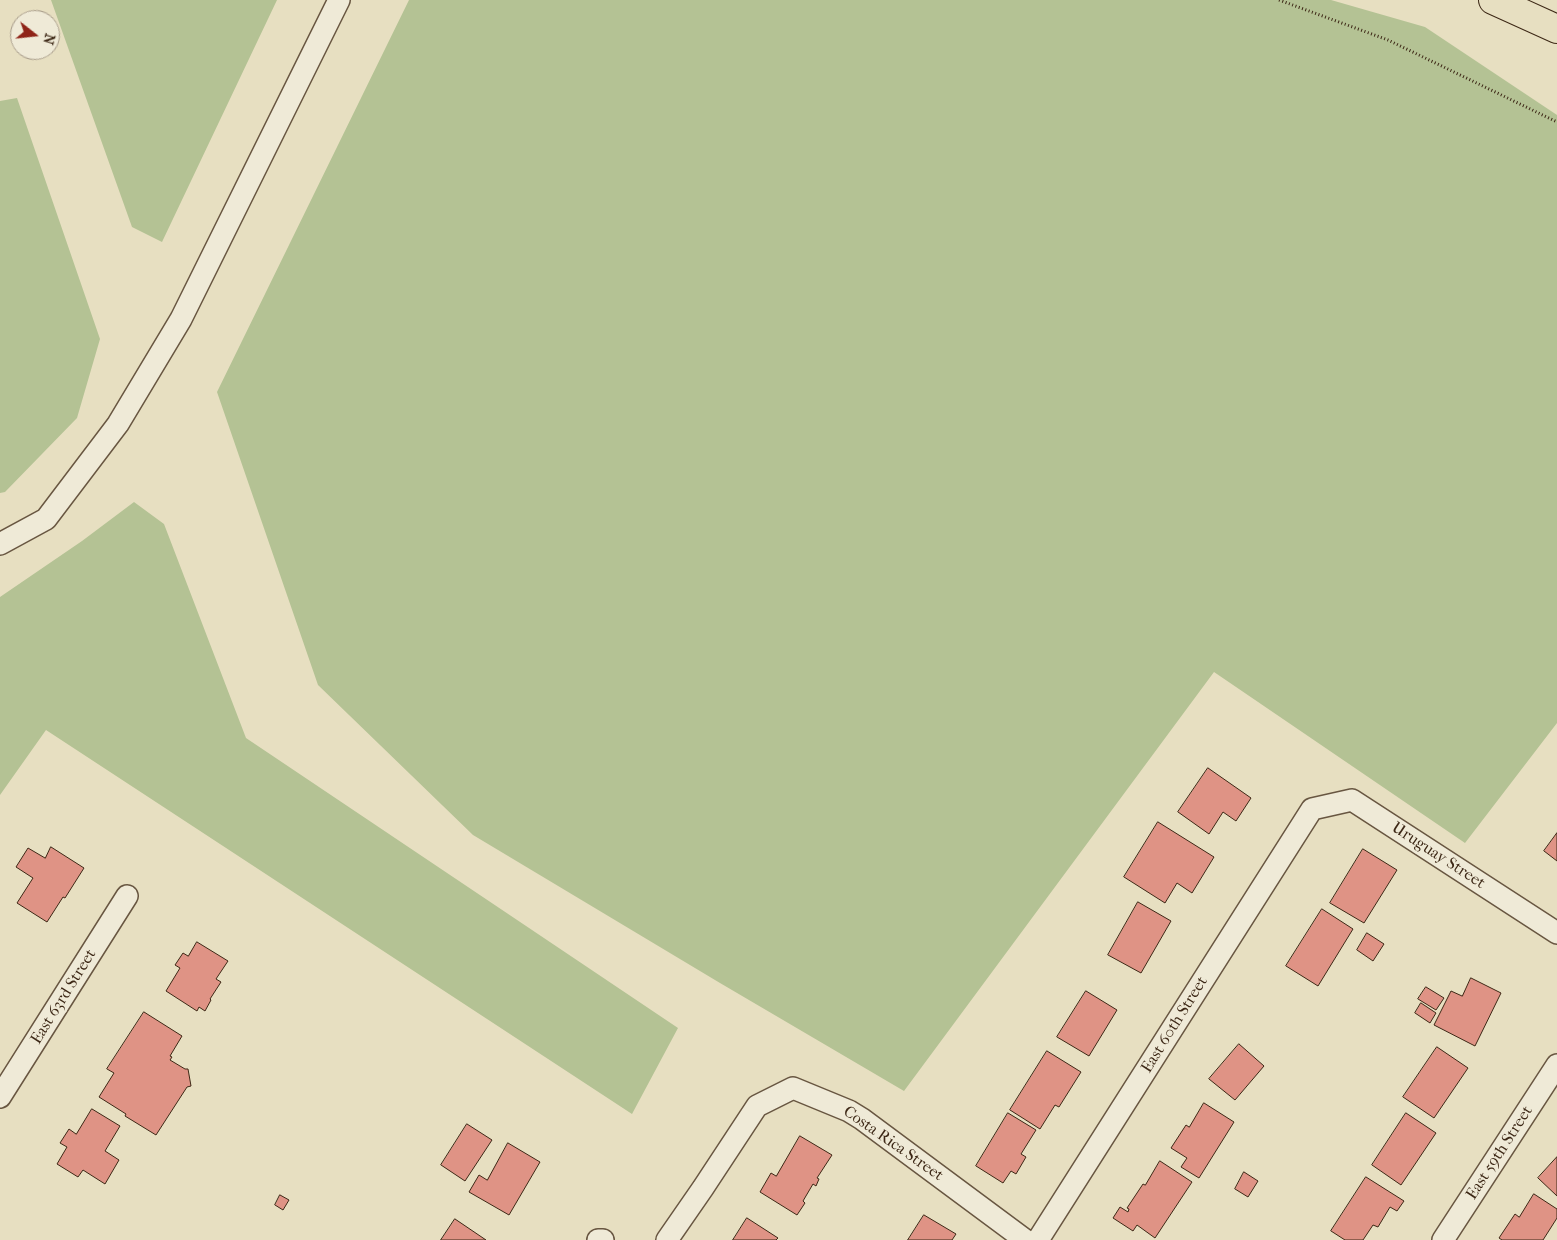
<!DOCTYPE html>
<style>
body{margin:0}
#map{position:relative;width:1557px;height:1240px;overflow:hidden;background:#e7dfc1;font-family:"IM FELL French Canon",serif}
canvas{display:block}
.north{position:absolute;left:10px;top:10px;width:50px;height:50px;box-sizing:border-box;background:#efead7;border:1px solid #a89c8a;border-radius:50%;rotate:106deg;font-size:14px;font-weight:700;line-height:20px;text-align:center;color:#3d2816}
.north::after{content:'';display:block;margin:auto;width:18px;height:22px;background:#8f2418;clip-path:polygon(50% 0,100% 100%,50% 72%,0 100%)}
</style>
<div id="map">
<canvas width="1557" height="1240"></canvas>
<div class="north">N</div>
</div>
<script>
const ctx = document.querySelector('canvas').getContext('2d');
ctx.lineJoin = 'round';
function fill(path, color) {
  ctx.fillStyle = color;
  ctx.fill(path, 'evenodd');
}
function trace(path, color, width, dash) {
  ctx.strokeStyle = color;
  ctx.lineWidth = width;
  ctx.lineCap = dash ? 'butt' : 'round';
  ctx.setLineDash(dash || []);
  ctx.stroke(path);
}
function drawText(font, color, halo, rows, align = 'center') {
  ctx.font = font + ' "IM FELL French Canon",serif';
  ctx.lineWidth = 5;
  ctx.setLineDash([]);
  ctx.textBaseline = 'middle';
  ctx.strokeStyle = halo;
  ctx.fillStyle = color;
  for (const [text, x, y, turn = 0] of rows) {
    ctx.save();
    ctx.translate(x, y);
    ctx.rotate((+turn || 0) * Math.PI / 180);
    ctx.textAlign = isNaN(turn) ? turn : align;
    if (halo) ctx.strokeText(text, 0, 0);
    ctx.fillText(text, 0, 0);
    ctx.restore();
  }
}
const green = new Path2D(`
 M51 0H277L162 242 132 227Z
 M409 0H1331L1425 27 1557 115V723L1465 843 1214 672 904 1091 720 983 473 835 318 685 217 392Z
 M17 98 100 339 77 418 5 492 0 493V101Z
 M134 502 164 524 246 738 678 1028 632 1114 46 730 0 795V597L82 541Z`);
const building = new Path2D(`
 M1208 768 1251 798 1236 821 1223 812 1209 834 1178 812Z
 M1158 822 1214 857 1192 893 1177 883 1165 903 1124 877Z
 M1557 833V861L1544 851Z
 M51 847 84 868 65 898 63 897 47 922 17 903 33 878 16 867 28 848 45 858Z
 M1363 849 1397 870 1364 923 1330 903Z
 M1138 902 1171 921 1141 973 1108 955Z
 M1322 909 1353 929 1318 986 1286 966Z
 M1367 933 1384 944 1373 961 1357 950Z
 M197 942 228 961 216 979 221 982 210 999 211 1000 205 1011 199 1007 197 1011 166 991 180 968 175 965 183 953 188 956Z
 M1471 978 1501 993 1475 1046 1434 1025 1451 991 1462 996Z
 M1426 987 1444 998 1436 1010 1418 999Z
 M1086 991 1117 1010 1089 1056 1057 1037Z
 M1421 1003 1436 1013 1430 1023 1415 1013Z
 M144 1012 182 1036 170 1056 172 1057 170 1060 185 1069H188L191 1086 187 1087 156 1135 125 1116 126 1114 99 1097 114 1073 107 1069Z
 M1239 1044 1264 1066 1235 1100 1209 1079Z
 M1437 1047 1468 1068 1434 1118 1403 1097Z
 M1047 1051 1081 1072 1059 1107 1055 1105 1040 1129 1010 1110Z
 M1204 1103 1234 1122 1199 1178 1181 1167 1187 1158 1171 1148 1186 1125 1189 1127Z
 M92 1109 120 1126 105 1151 119 1160 105 1184 83 1170 78 1177 57 1164 67 1147 60 1143 69 1129 76 1134Z
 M1008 1113 1036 1130 1021 1154 1026 1157 1016 1174 1011 1171 1003 1183 976 1166Z
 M1406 1113 1436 1133 1401 1185 1372 1165Z
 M467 1124 492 1140 465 1181 441 1165Z
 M800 1136 832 1155 817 1178 819 1179 816 1186 813 1184 803 1201 805 1203 797 1215 760 1192 771 1173 776 1176Z
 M508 1143 540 1162 509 1215 469 1192 479 1175 487 1180Z
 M1557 1157V1196L1538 1178Z
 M1160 1161 1192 1182 1155 1238 1137 1225 1133 1231 1113 1218 1120 1207 1128 1212 1129 1209 1127 1208 1143 1184 1145 1185Z
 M1244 1172 1258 1181 1248 1197 1235 1189Z
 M1366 1177 1404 1201 1397 1211 1390 1207 1378 1227 1373 1225 1363 1240H1345L1331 1231Z
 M1534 1194 1557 1209V1218L1543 1240H1502L1499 1238 1515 1214 1519 1217Z
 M280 1195 289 1200 283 1210 275 1205Z
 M924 1215 956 1234 952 1240H908Z
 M747 1218 778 1238 776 1240H733Z
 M455 1219 486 1240H441Z`);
const path = new Path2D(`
 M1279 0 1388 40 1557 122`);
const minor = new Path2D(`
 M0 544 46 519 118 424 181 319 339 0
 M0 1097 127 896
 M598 1240H603
 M667 1240 703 1188 757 1106 793 1088 849 1111 862 1119 1025 1240
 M1038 1240 1312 809 1352 800 1557 933
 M1443 1240 1557 1065`);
const motorway = new Path2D(`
 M1493 0 1557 29`);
const streetNames = [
 ["Uruguay Street",1438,856,33],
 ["East 63rd Street",64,997,-58],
 ["East 60th Street",1175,1025,-58],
 ["Costa Rica Street",893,1144,35],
 ["East 59th Street",1500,1153,-57]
];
fill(green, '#b4c294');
fill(building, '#df9385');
trace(building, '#3d2816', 1);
trace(minor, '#685641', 24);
trace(motorway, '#3d2816', 30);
trace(path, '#3d2816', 3, [1, 2.5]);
trace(minor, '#efead7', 21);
trace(motorway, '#e7dfc1', 28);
drawText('16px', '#3d2816', '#efead7', streetNames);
</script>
